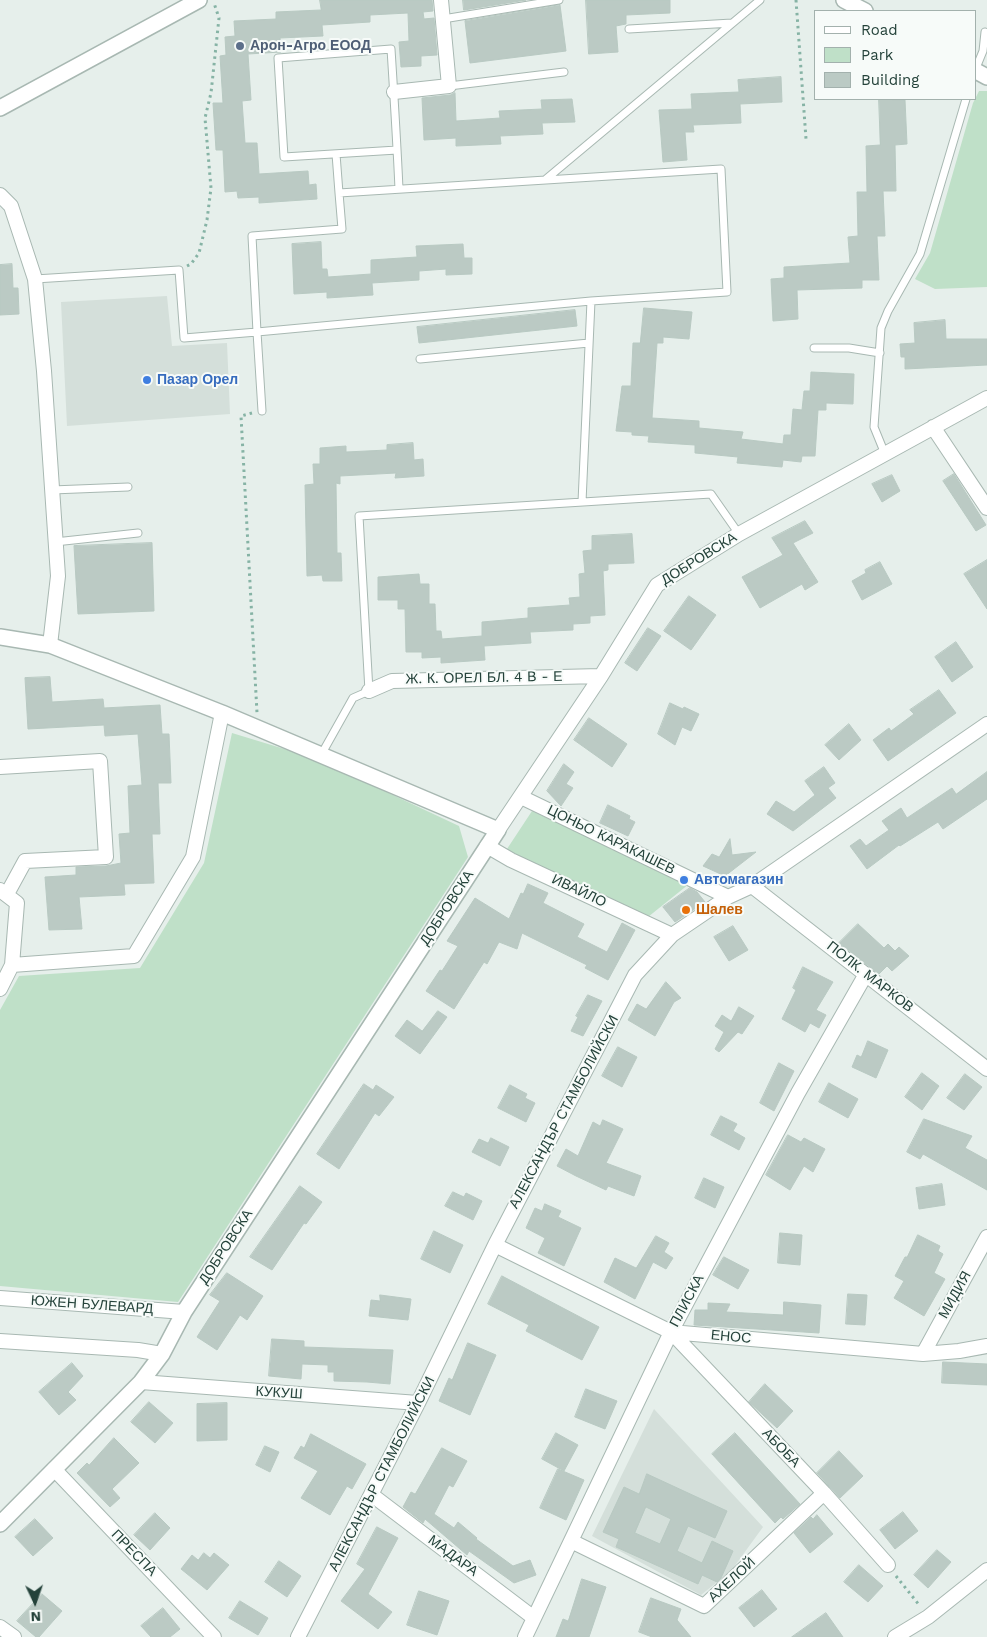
<!DOCTYPE html>
<meta charset="utf-8">
<style>
body{margin:0}
#map{position:relative;width:987px;height:1637px;overflow:hidden;background:#e6efeb;font-family:"Work Sans",sans-serif}
canvas{display:block}
.legend{position:absolute;left:814px;top:10px;width:162px;height:90px;box-sizing:border-box;background:#f7fbf9;border:1px solid #a3b1ad;margin:0;padding:6px 9px;list-style:none;font-size:15px;color:#24423a}
.legend li{display:flex;align-items:center;gap:10px;height:25px}
.legend b{width:25px;border:1px solid #a3b1ad}
.north{position:absolute;left:10px;top:1577px;width:50px;height:50px;-webkit-text-stroke:4px #f7fbf9;paint-order:stroke;rotate:177deg;font-size:14px;font-weight:700;line-height:20px;text-align:center;color:#24423a}
.north::after{content:'';display:block;margin:auto;width:18px;height:22px;background:#24423a;clip-path:polygon(50% 0,100% 100%,50% 72%,0 100%)}
</style>
<div id="map">
<canvas width="987" height="1637"></canvas>
<ul class="legend">
<li><b style="height:6px;background:#fff"></b>Road</li>
<li><b style="height:14px;background:#bfe0c8"></b>Park</li>
<li><b style="height:14px;background:#bbcac4"></b>Building</li>
</ul>
<div class="north">N</div>
</div>
<script>
const ctx = document.querySelector('canvas').getContext('2d');
ctx.lineJoin = 'round';
function fill(path, color) {
  ctx.fillStyle = color;
  ctx.fill(path, 'evenodd');
}
function trace(path, color, width, dash) {
  ctx.strokeStyle = color;
  ctx.lineWidth = width;
  ctx.lineCap = dash ? 'butt' : 'round';
  ctx.setLineDash(dash || []);
  ctx.stroke(path);
}
function drawText(font, color, halo, rows, align = 'center') {
  ctx.font = font + ' "Work Sans",sans-serif';
  ctx.lineWidth = 4;
  ctx.setLineDash([]);
  ctx.textBaseline = 'middle';
  ctx.strokeStyle = halo;
  ctx.fillStyle = color;
  for (const [text, x, y, turn = 0] of rows) {
    ctx.save();
    ctx.translate(x, y);
    ctx.rotate((+turn || 0) * Math.PI / 180);
    ctx.textAlign = isNaN(turn) ? turn : align;
    if (halo) ctx.strokeText(text, 0, 0);
    ctx.fillText(text, 0, 0);
    ctx.restore();
  }
}
const built = new Path2D(`
 M167 296 172 346 227 343 230 414 67 426 61 302Z
 M654 1409 763 1527 731 1571 701 1595 592 1536Z`);
const green = new Path2D(`
 M979 91H987V287L935 289 915 279 930 253 973 103Z
 M232 733 314 758 459 826 468 857 178 1302 0 1286V1010L19 976 140 968 204 863Z
 M532 811 689 884 648 917 505 852Z`);
const building = new Path2D(`
 M320 0H432L433 11 423 12 424 19 434 18 437 55 421 56V66L401 67 399 42 409 41 408 13 370 15V22L322 25 323 36 280 38 281 52 248 54 251 100 242 101 245 143H257L259 174 308 171 309 185 316 184 317 199 259 203V197L238 198 237 191 225 192 223 150H216L213 103H223L220 56 226 55 225 37 235 36 234 21 276 19V12L321 10Z
 M463 0H526L464 10Z
 M586 0H670V13L626 15V24L616 26 618 52 589 54Z
 M560 5 566 51 470 63 465 21Z
 M781 77 782 102 740 104 741 123 693 125 694 132H685L687 160 663 162 659 110 692 109 691 94 739 92 738 80Z
 M455 93 456 121 500 118 499 111 542 109 541 100 572 99 575 122 542 123 543 134 500 136 501 144 456 146V138L424 140 422 98 450 95Z
 M879 99 905 100 907 144 895 145 896 191H883L885 236H877L879 280H862V288L797 290 798 319 773 321 771 279 784 278V267L850 263 848 237 858 236 857 192H867L866 146 880 145Z
 M321 242 322 269H327L328 277 371 274V260L417 257 416 246 463 244 464 258H472V274L446 275V269L419 271V280L372 283 373 295 327 298V292L294 294 292 244Z
 M12 264 13 288H18L19 314 0 315V265Z
 M644 308 692 312 689 339 663 337V343H657L652 418 699 421V428L743 432 741 439 783 444 784 435H791L793 409 802 410 804 391H810L811 372 854 374 853 404 826 403V410H818L815 456H802L801 462 783 460 782 467 737 463 738 457 695 453V445L648 442 649 436 632 435V432L616 431 622 386H631L633 343H640Z
 M575 310 577 326 419 343 417 327Z
 M945 320 946 339H987V365L905 369V357H901L900 344 915 343 914 323Z
 M413 443 414 460 423 459 424 476 395 478 396 473 340 476V484L336 483 337 553H341L342 581H323L322 575 307 576 305 485 314 484 313 464H320V448L346 446V452L387 450V445Z
 M954 474 986 525 976 531 943 481Z
 M892 475 900 491 882 502 872 484Z
 M805 521 813 533 793 543 818 582 805 590 802 584 760 608 742 577 783 555 772 538Z
 M632 534 634 563 608 564V570L603 571 605 615 590 616V623L573 624V630L530 632 531 643 484 646 485 660 441 663V657L422 658V652H406L405 609H398V600H378V577L419 574 420 584H429V604H435L436 631H441L442 639 482 636V622L528 618V608L570 605 569 598 580 597 579 574 585 573 583 551 592 550V536Z
 M152 543 154 611 78 614 74 546Z
 M987 560V609L964 574Z
 M880 562 892 584 862 600 852 581 866 573 865 570Z
 M689 596 716 615 691 650 664 631Z
 M648 628 661 636 637 671 625 663Z
 M956 642 973 667 952 682 935 657Z
 M50 677 52 702 103 699 104 708 160 705 162 734H169L171 783H158L160 834H152L154 883 124 884 125 895 79 897 82 929 49 930 45 877 76 875V867L106 866 121 863 119 834 130 833 128 786 142 785 138 734 105 736 104 725 28 729 25 678Z
 M939 690 956 713 888 761 873 740 889 728 891 731 914 714 910 710Z
 M670 703 683 709 684 707 699 714 691 731 682 727 675 745 658 734Z
 M589 718 627 744 612 767 574 740Z
 M849 724 861 740 839 760 825 745Z
 M564 764 574 772 566 784 573 788 561 806 547 791Z
 M824 767 835 783 828 788 836 798 793 831 767 814 776 801 794 812 815 795 805 781Z
 M987 772V799L943 829 938 822 900 846 899 845 867 869 850 846 860 839 866 846 889 830 882 821 901 808 907 818 952 788 956 794Z
 M608 805 630 816 629 819 635 822 628 836 600 823Z
 M730 839 732 855 756 852 725 876 703 866 712 854 719 857Z
 M528 884 548 893 543 903 584 924 577 937 607 952 622 923 635 930 608 980 585 968 587 965 522 933 517 949 499 942 487 964 484 962 454 1009 426 991 440 970 442 971 458 946 447 941 475 898 509 919 521 893 523 894Z
 M690 888 697 892 705 902 675 922 663 907Z
 M858 924 884 948 888 944 895 951 899 947 909 956 892 971 887 966 879 974 839 943Z
 M733 926 748 950 729 961 714 937Z
 M803 967 833 982 816 1010 826 1015 819 1028 810 1023 805 1032 782 1019 796 990 793 988Z
 M666 982 681 998 674 1002 655 1036 628 1020 637 1004 646 1009Z
 M588 995 602 1001 583 1036 571 1031 578 1017 576 1016Z
 M739 1007 754 1016 742 1034 738 1032 719 1052 715 1049 724 1032 715 1026 722 1015 731 1021Z
 M438 1011 447 1017 420 1054 395 1036 407 1020 422 1031Z
 M868 1041 888 1050 876 1078 852 1067 857 1055 861 1057Z
 M618 1047 637 1057 622 1087 602 1076Z
 M779 1063 794 1071 774 1111 760 1103Z
 M922 1073 939 1086 922 1110 905 1097Z
 M965 1074 982 1087 964 1110 947 1098Z
 M829 1083 858 1099 848 1118 819 1102Z
 M364 1084 373 1090 376 1085 394 1097 379 1116 375 1113 339 1169 317 1154Z
 M510 1085 527 1094 525 1098 535 1103 526 1122 498 1108Z
 M721 1116 737 1124 733 1131 745 1138 739 1150 711 1135Z
 M924 1119 972 1136 965 1148 987 1160V1190L923 1154 920 1159 907 1152Z
 M603 1120 623 1129 606 1163 641 1176 634 1196 608 1186 606 1190 576 1176 557 1166 566 1149 578 1156 593 1122 600 1126Z
 M788 1135 801 1142 804 1138 825 1149 813 1172 804 1166 790 1190 766 1175Z
 M491 1138 509 1147 500 1166 472 1152 479 1139 488 1143Z
 M704 1178 724 1187 715 1208 695 1198Z
 M942 1184 945 1205 919 1209 916 1188Z
 M300 1186 322 1202 306 1224 304 1223 272 1270 250 1257Z
 M453 1192 464 1197 466 1193 482 1201 473 1220 445 1206Z
 M545 1204 561 1211 558 1217 581 1228 564 1266 538 1253 545 1238 526 1228 535 1208 542 1211Z
 M434 1231 463 1245 450 1273 421 1259Z
 M780 1233 802 1235 800 1265 778 1263Z
 M918 1235 940 1246 938 1251 943 1254 934 1273 945 1279 924 1316 894 1298 904 1281 895 1276 905 1257H907Z
 M656 1236 669 1243 664 1252 673 1258 666 1269 653 1262 635 1299 604 1282 615 1258 636 1268Z
 M724 1257 749 1270 738 1289 713 1275Z
 M227 1273 263 1296 247 1320 240 1315 217 1350 197 1337 220 1301 210 1295Z
 M502 1276 599 1327 582 1360 526 1331 529 1325 488 1304Z
 M848 1294 867 1295 865 1325 846 1324Z
 M380 1295 411 1299 408 1320 369 1316 371 1300 380 1301Z
 M784 1302 821 1305 819 1333 694 1325 695 1310H708V1303L730 1304 726 1312 783 1315Z
 M272 1339 304 1341V1347L393 1350 390 1384 367 1382 334 1381V1372H328V1365L302 1364 301 1379 269 1376Z
 M468 1343 496 1355 470 1415 439 1401 449 1378 452 1380Z
 M943 1362 987 1364V1385L942 1383Z
 M72 1363 83 1376 68 1392 76 1400 59 1415 39 1392Z
 M765 1384 793 1411 777 1428 749 1402Z
 M586 1389 617 1401 605 1429 575 1417Z
 M149 1402 173 1423 155 1443 131 1422Z
 M227 1403V1440L197 1441V1404Z
 M556 1433 578 1445 564 1471 542 1459Z
 M735 1433 800 1504 783 1519 781 1517 775 1523 712 1454Z
 M311 1434 366 1464 352 1489 347 1486 330 1515 301 1498 318 1471 294 1458 301 1446 304 1448Z
 M114 1438 139 1463 112 1489 120 1498 110 1507 77 1473 87 1463 89 1465Z
 M265 1446 279 1452 270 1472 256 1465Z
 M442 1448 467 1461 453 1487 449 1485 434 1514 454 1528 458 1522 477 1538 476 1539 513 1566 530 1560 536 1575 514 1583 469 1551 467 1555 425 1519 423 1523 403 1507 411 1492 415 1494Z
 M839 1451 863 1476 840 1498 817 1473Z
 M558 1469 584 1480 566 1520 540 1508Z
 M647 1474 727 1511 715 1538 688 1526 677 1551 702 1563 712 1541 733 1551 721 1578 717 1582 702 1575 698 1584 616 1547 619 1539 603 1532 624 1487 639 1494ZM646 1507 671 1519 660 1544 635 1533Z
 M903 1512 918 1531 895 1549 880 1530Z
 M155 1513 170 1528 150 1550 134 1535Z
 M817 1515 833 1534 810 1553 794 1533 811 1517 813 1519Z
 M35 1519 53 1538 33 1556 15 1537Z
 M377 1527 398 1538 368 1594 392 1612 378 1629 341 1601 365 1569 357 1564Z
 M937 1550 951 1562 928 1588 914 1575Z
 M204 1553 210 1558 214 1553 229 1565 207 1590 181 1569 192 1555 198 1560Z
 M279 1561 301 1576 287 1597 265 1582Z
 M859 1565 883 1586 868 1602 844 1582Z
 M582 1579 606 1587 589 1637H556L563 1619 568 1621Z
 M762 1590 777 1609 754 1627 739 1608Z
 M419 1591 449 1601 437 1635 407 1625Z
 M42 1594 62 1611 39 1637H36L17 1621Z
 M651 1598 681 1609 677 1620 691 1637H652L639 1632Z
 M240 1601 268 1618 258 1635 229 1618Z
 M163 1608 180 1629 170 1637H151L141 1626Z
 M826 1613 843 1637H792Z`);
const path = new Path2D(`
 M796 0 806 139
 M187 266 191 264 199 253 207 220 211 188 205 118 211 93 219 18 214 3
 M252 413 241 416 257 713
 M896 1576 920 1606`);
const service = new Path2D(`
 M443 19 559 0
 M629 29 732 23
 M976 68 983 51 985 32
 M449 86 564 72
 M397 150 284 157 278 58 391 49C394 96 397 143 399 189
 M336 154 339 193
 M545 180 760 0
 M35 279 179 270 184 338 257 332 262 411
 M814 348H849L880 353
 M420 359 589 343
 M885 454 874 427 881 328 888 311 920 254 966 99
 M52 490 128 487
 M582 502 591 301 727 292 721 169 339 193 342 229 252 236 257 332 591 301
 M55 542 138 533
 M321 755 353 698 369 691 359 516 711 494 739 534`);
const minor = new Path2D(`
 M394 92 449 86 441 0
 M0 195 11 206 35 279 44 371 58 576 50 645
 M933 427 987 508
 M369 691 392 681 601 676
 M0 767 100 761 106 857 25 861 7 894
 M521 797 728 897
 M498 830 601 676 657 585 739 534 987 398
 M487 846 511 860 672 935
 M752 886 987 1069
 M0 890 17 903 12 965 0 989
 M12 965 134 956 193 857 222 713
 M495 1245 671 1332 923 1354 959 1351 987 1346
 M0 1298 184 1312
 M671 1332 824 1493 888 1565
 M0 1341 138 1350 162 1354
 M923 1354 987 1237
 M141 1382 418 1403
 M54 1469 214 1637
 M372 1495 534 1618
 M571 1541 704 1606 824 1493
 M0 1627 14 1637
 M298 1637 418 1403 495 1245 635 975 672 935 728 897 752 886 987 724
 M525 1637 671 1332 798 1093 866 974
 M895 1637 928 1617 987 1570`);
const tertiary = new Path2D(`
 M844 0 865 11
 M976 71 987 77
 M0 108 199 0
 M0 637 50 645 222 713 498 830 184 1312 162 1354 141 1382 0 1524`);
const markers = [
 [240,46,5,"#5c6f8a"],
 [147,380,5,"#3f7fe0"],
 [684,880,5,"#3f7fe0"],
 [686,910,5,"#e8710a"]
];
const serviceNames = [
 ["Арон-Агро ЕООД",250,46]
];
const shopNames = [
 ["Пазар Орел",157,380],
 ["Автомагазин",694,880]
];
const streetNames = [
 ["ДОБРОВСКА",699,559,-32],
 ["Ж. К. ОРЕЛ БЛ. 4 В - Е",484,678,-1],
 ["ЦОНЬО КАРАКАШЕВ",611,840,26],
 ["ИВАЙЛО",579,891,25],
 ["ДОБРОВСКА",447,908,-57],
 ["ПОЛК. МАРКОВ",870,977,38],
 ["АЛЕКСАНДЪР СТАМБОЛИЙСКИ",564,1112,-62],
 ["ДОБРОВСКА",226,1247,-57],
 ["МИДИЯ",955,1295,-61],
 ["ПЛИСКА",687,1301,-62],
 ["ЮЖЕН БУЛЕВАРД",92,1305,4],
 ["ЕНОС",731,1337,5],
 ["КУКУШ",279,1393,4],
 ["АБОБА",781,1448,46],
 ["АЛЕКСАНДЪР СТАМБОЛИЙСКИ",382,1474,-63],
 ["ПРЕСПА",134,1553,46],
 ["МАДАРА",453,1556,37],
 ["АХЕЛОЙ",732,1580,-43]
];
const foodNames = [
 ["Шалев",696,910]
];
fill(built, '#d4dfda');
fill(green, '#bfe0c8');
fill(building, '#bbcac4');
trace(building, '#b8c9c2', 1);
trace(service, '#a8b8b2', 9);
trace(minor, '#a8b8b2', 16);
trace(tertiary, '#a8b8b2', 18);
trace(path, '#86b3a5', 3, [2.5, 4]);
trace(service, '#fff', 7);
trace(minor, '#fff', 14);
trace(tertiary, '#fff', 15);
for (const [x, y, r, color] of markers) {
  const dot = new Path2D();
  dot.arc(x, y, r, 0, 2 * Math.PI);
  ctx.fillStyle = color;
  ctx.fill(dot);
  trace(dot, '#f7fbf9', 2);
}
drawText('bold 14px', '#4e5e75', '#f7fbf9', serviceNames, 'left');
drawText('bold 14px', '#366cbe', '#f7fbf9', shopNames, 'left');
drawText('14px', '#24423a', '#f7fbf9', streetNames);
drawText('bold 14px', '#c56008', '#f7fbf9', foodNames, 'left');
</script>
